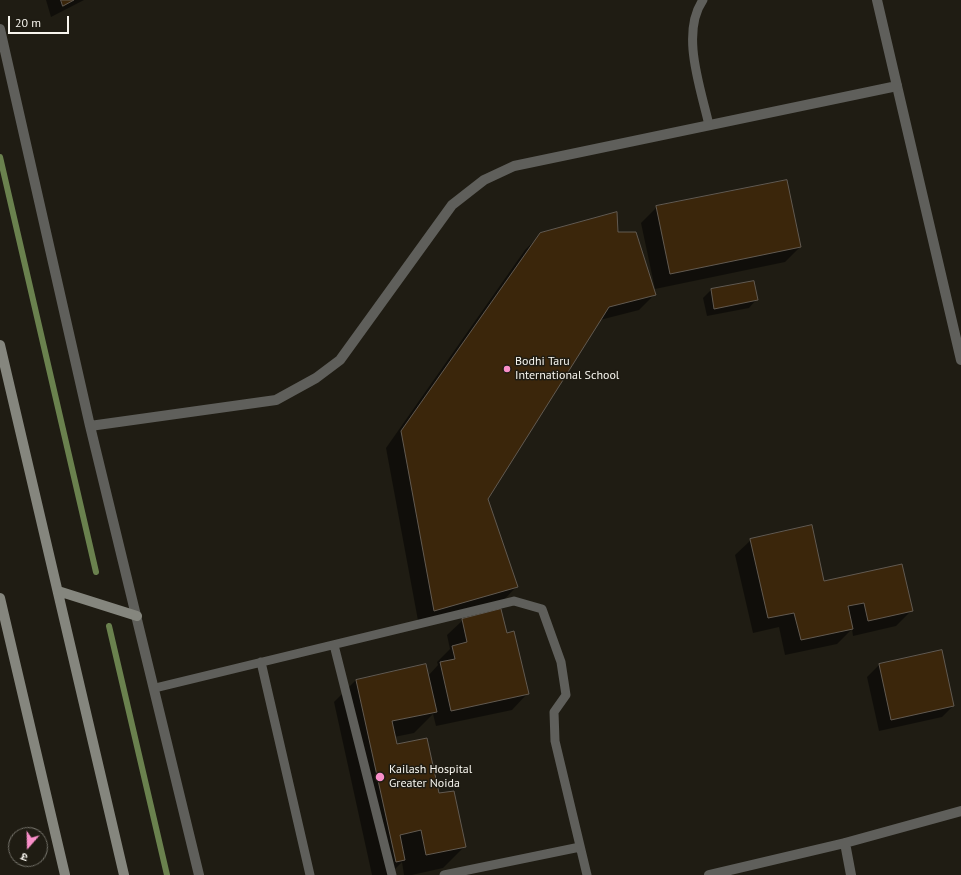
<!DOCTYPE html>
<meta charset="utf-8">
<style>
body{margin:0}
#map{position:relative;width:961px;height:875px;overflow:hidden;background:#1f1c13;font-family:"PT Sans","Noto Sans Devanagari",sans-serif}
canvas{display:block}
.north{position:absolute;left:8px;top:827px;width:40px;height:40px;box-sizing:border-box;background:#1f1c13;border:1px solid #75736b;border-radius:50%;rotate:200deg;font-size:11px;font-weight:700;line-height:16px;text-align:center;color:#f7f5ee}
.north::after{content:'';display:block;margin:auto;width:14px;height:18px;background:#f98fc9;clip-path:polygon(50% 0,100% 100%,50% 72%,0 100%)}
.scale{position:absolute;left:8px;top:16px;width:61px;height:18px;box-sizing:border-box;border:2px solid #f7f5ee;border-top:0;padding-left:5px;font-size:12px;line-height:14px;white-space:nowrap;color:#f7f5ee;-webkit-text-stroke:3px #1f1c13;paint-order:stroke}
</style>
<div id="map">
<canvas width="961" height="875"></canvas>
<div class="north">उ</div>
<div class="scale">20 m</div>
</div>
<script>
const ctx = document.querySelector('canvas').getContext('2d');
ctx.lineJoin = 'round';
function fill(path, color) {
  ctx.fillStyle = color;
  ctx.fill(path, 'evenodd');
}
function trace(path, color, width, dash) {
  ctx.strokeStyle = color;
  ctx.lineWidth = width;
  ctx.lineCap = dash ? 'butt' : 'round';
  ctx.setLineDash(dash || []);
  ctx.stroke(path);
}
function drawText(font, color, halo, rows, align = 'center') {
  ctx.font = font + ' "PT Sans",sans-serif';
  ctx.lineWidth = 3;
  ctx.setLineDash([]);
  ctx.textBaseline = 'middle';
  ctx.strokeStyle = halo;
  ctx.fillStyle = color;
  for (const [text, x, y, turn = 0] of rows) {
    ctx.save();
    ctx.translate(x, y);
    ctx.rotate((+turn || 0) * Math.PI / 180);
    ctx.textAlign = isNaN(turn) ? turn : align;
    if (halo) ctx.strokeText(text, 0, 0);
    ctx.fillText(text, 0, 0);
    ctx.restore();
  }
}
const shadow = new Path2D(`
 M46 0H84L51 17Z
 M657 207 800 247 785 262 655 289 641 223Z
 M541 234 655 294 639 310 600 320 487 499 517 586 502 602 419 626 386 448 525 250Z
 M753 282 756 300 749 308 707 316 703 298 711 290Z
 M751 540 823 582 912 610 896 626 853 636 852 629 837 644 785 655 779 627 753 633 735 555Z
 M463 620 506 634 527 694 512 710 436 726 433 714 414 733 394 737 396 745 438 795 465 846 443 868 412 875H404L402 862 389 875H372L334 702 356 680 428 676 438 665 437 662 450 649 447 635Z
 M941 652 953 706 942 717 879 731 867 677 879 665Z`);
const stream = new Path2D(`
 M0 157 96 572
 M109 626 167 875`);
const building = new Path2D(`
 M61 0H74L63 6Z
 M787 180 801 247 670 274 656 206Z
 M617 212 618 232H636L656 295 609 307 488 499 518 587 434 611 401 431 540 233Z
 M754 281 758 300 714 309 711 289Z
 M812 525 824 581 902 564 913 611 868 621 864 603 848 606 853 629 801 640 794 613 768 618 750 539Z
 M501 609 507 633 514 631 529 694 451 711 440 662 455 659 452 646 467 642 462 619Z
 M942 650 954 706 891 720 879 664Z
 M426 664 437 712 392 721 397 744 427 738 439 793 454 791 466 847 426 855 421 830 400 835 405 860 396 862 356 680Z`);
const service = new Path2D(`
 M703 0C680 33 701 89 709 125
 M334 645 392 875
 M261 662 310 875
 M155 688 514 601 542 609 561 662 566 695 554 712 555 741 587 875
 M444 875 580 847`);
const minor = new Path2D(`
 M897 86 961 360
 M845 843 851 875
 M709 875 845 843 961 811`);
const tertiary = new Path2D(`
 M0 29 90 426 199 875
 M90 426 276 400 316 378 340 360 452 205 484 180 514 166 897 86 877 0`);
const secondary = new Path2D(`
 M0 345 124 875
 M58 591 137 616
 M0 598 65 875`);
const markers = [
 [507,369,4,"#f98fc9"],
 [380,777,5,"#f98fc9"]
];
const poiNames = [
 ["Bodhi Taru",515,362],
 ["International School",515,376],
 ["Kailash Hospital",389,770],
 ["Greater Noida",389,784]
];
fill(shadow, '#0007');
trace(stream, '#6a814e', 6);
fill(building, '#3b260b');
trace(building, '#625a51', 1);
trace(service, '#5f5f5b', 9);
trace(minor, '#5f5f5b', 10);
trace(tertiary, '#5f5f5b', 10);
trace(secondary, '#85867e', 10);
for (const [x, y, r, color] of markers) {
  const dot = new Path2D();
  dot.arc(x, y, r, 0, 2 * Math.PI);
  ctx.fillStyle = color;
  ctx.fill(dot);
  trace(dot, '#1f1c13', 1.5);
}
drawText('12px', '#f7f5ee', '#1f1c13', poiNames, 'left');
</script>
